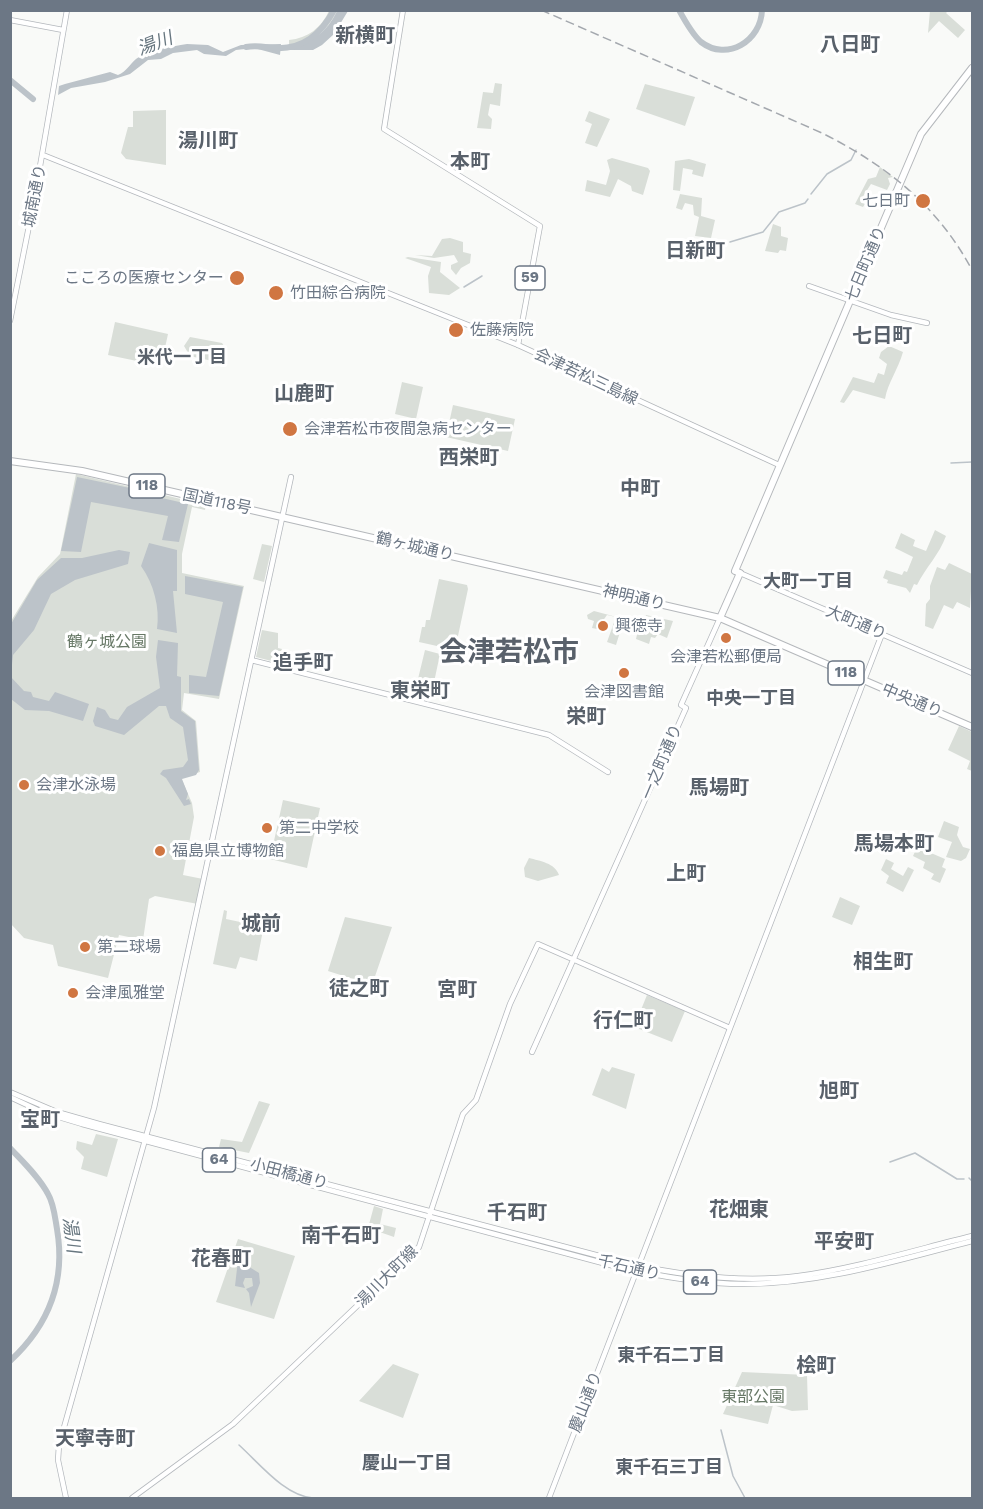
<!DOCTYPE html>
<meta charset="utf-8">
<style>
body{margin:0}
#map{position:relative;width:983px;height:1509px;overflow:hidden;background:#f9faf8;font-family:"Work Sans",sans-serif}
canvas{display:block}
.frame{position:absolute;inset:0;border:12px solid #6c7785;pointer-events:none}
</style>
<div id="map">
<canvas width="983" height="1509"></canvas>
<div class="frame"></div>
</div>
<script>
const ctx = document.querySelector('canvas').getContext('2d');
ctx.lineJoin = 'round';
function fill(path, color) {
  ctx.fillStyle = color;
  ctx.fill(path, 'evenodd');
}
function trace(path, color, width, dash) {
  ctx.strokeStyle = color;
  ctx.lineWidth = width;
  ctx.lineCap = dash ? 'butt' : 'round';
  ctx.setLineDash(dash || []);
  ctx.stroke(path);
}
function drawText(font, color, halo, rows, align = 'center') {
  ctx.font = font + ' "Work Sans","Noto Sans JP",sans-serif';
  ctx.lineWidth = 6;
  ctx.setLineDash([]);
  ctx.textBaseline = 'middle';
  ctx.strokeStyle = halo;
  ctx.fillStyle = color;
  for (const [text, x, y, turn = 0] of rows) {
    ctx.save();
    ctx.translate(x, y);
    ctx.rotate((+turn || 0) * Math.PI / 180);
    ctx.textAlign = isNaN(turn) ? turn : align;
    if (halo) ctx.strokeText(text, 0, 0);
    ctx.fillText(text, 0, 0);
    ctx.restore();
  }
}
const green = new Path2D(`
 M329 11H337C327 32 312 43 289 46V40C308 38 321 28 329 11Z
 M930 11H948L946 13 965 30 958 38 939 21 928 33Z
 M495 83 502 84 500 106 490 104 488 115 492 119 491 129 477 128 483 92 493 93Z
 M645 84 695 97 685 126 636 109Z
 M166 110V165L126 159 121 153 128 127H133V111Z
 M589 111 610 119 597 147 585 143 592 124 585 121Z
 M612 158 648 168 650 171 643 195 632 191 631 186 618 179 610 197 585 191 587 180 606 185 610 171 607 160Z
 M689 159 706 164 703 177 692 174 693 170 683 168 680 191 673 190 675 161Z
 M880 167 893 177 888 178 890 184 887 190 871 184 860 201 865 204 863 207 855 204 868 179 876 177Z
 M680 194 702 198 701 216 715 220 711 238 695 236 699 217 694 215 693 205 685 203 682 210 676 208Z
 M773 224 781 227V236L788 238 786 251 780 250 778 253 765 251Z
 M450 238 463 242V252L471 254 470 263 461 268 456 275 451 269V265L458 262 454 255 434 258 415 255 432 256 442 239Z
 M408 257 441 262 440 272 460 288 449 295 429 293 428 276 431 267 405 258Z
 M115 322 168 334 161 366 108 355Z
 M190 337 222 343 226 349 225 358 217 362 190 356 184 346Z
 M889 346 903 352C898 370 888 382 885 399L853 390 844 403 840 402 853 377 874 383 878 373 884 375 887 364 879 358 881 352Z
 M402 382 423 387 416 419 395 414Z
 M453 405 515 419 508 451 446 437Z
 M76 474 206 505 205 510 192 507 182 554V573L244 586 219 699 184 693 182 710 196 721 200 772 181 778 192 803 194 817 183 875 203 879 198 904 155 896 149 899 143 940 119 935 108 978 58 966 53 945 24 938 11 924V621L38 577 60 554Z
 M935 530 946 536C939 555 926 567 917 585L914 584 910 593 906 588 887 583 888 580 883 578 886 570 902 575 904 571 907 572 913 557 895 548 901 533 915 540 913 546 926 551Z
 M262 544 272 546 264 582 253 579Z
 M949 563 972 574 970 608 957 602 953 609 944 605 933 629 925 626 926 604 930 599V586L937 567 945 570Z
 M439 579 467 585 468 589 455 650 419 642 422 627H425L426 620H430Z
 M594 611 624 619 616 645 607 642 616 617 607 615 597 629 592 628 594 621 588 619 587 615Z
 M646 615 673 621 667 638 658 634 655 638 651 637 649 644 636 639 639 626H643Z
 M262 630 278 633V648L282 649 279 663 256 657Z
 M425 650 440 654 433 687 417 683Z
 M959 726 972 732V771L967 769 970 761 948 750Z
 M283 800 320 808 307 868 270 859Z
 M944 821 959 827 957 835 963 847 970 849 966 858 961 861 946 857 952 842 938 837Z
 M920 841 926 844 924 850 945 859 942 867 946 869 940 883 931 879 934 874 923 868 925 862 913 856Z
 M529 858C540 861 555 863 559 875L538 881 525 877 524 868Z
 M886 859 894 863 891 869 903 876 908 867 914 870 903 892 886 883 889 876 881 870Z
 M840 897 860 906 852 925 832 917Z
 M224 910 227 911 226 919 245 923 248 924 251 916 265 920 257 961 240 957 236 969 213 964Z
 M345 917 392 927 372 985 328 971Z
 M647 995 685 1011 672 1042 634 1027Z
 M612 1067 635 1074 626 1109 592 1095 602 1068 609 1072Z
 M259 1101 270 1104 249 1153 219 1147 221 1139 242 1142Z
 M96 1134 118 1139 107 1177 81 1169 84 1157 76 1149 77 1141 92 1145Z
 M374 1206 383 1209 380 1224 396 1228 394 1237 368 1228Z
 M238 1239 295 1256 274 1319 216 1302Z
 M393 1364 419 1374 403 1418 359 1401Z
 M742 1372 807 1375 808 1410 792 1411 773 1405 768 1424 723 1414Z`);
const water = new Path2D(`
 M337 11H348L334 34 322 45 313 50H288L289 46C312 43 327 32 337 11Z
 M187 44 208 45 223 52 241 45 281 44 280 55 254 48 236 50 226 56 204 54 197 50 173 53 161 59 148 60 130 74 105 82 71 88 58 95 59 86 65 84 110 72 118 75C127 71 129 65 136 59 149 49 171 47 187 44Z
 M77 477 159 494 162 498 188 504 179 542 162 540 168 516 91 502 81 552 61 551Z
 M149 543 177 550V591H173L177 633 157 629C160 608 154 584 141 566Z
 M119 550 130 552 128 564 75 580 51 594 34 630 13 655 11 674V624L37 580 61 558H82Z
 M185 576 243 587 219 696 189 693V675L206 677 223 602 185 594Z
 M158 640 178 643 177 676 181 677V711L195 721 199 770 196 775 182 779 188 794 186 800 189 799 191 804 184 806 166 778 160 774 163 770 183 767 188 760 183 727 170 718 166 706H159L124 735 95 726 93 721 97 707 105 710 110 718 118 720 127 707 160 688 156 657Z
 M10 676 24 691 31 692 33 697 49 701 55 692 89 704 83 721 49 711 25 710 11 699Z
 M238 1260 259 1273 260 1283 251 1307 249 1293 246 1289 253 1286 252 1278H245L243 1283 245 1288 235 1286Z`);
const stream = new Path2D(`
 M811 194 827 174 851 160 856 150
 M730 242 763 232 779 212 805 203 808 199
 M464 287 482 276
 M951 463 972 462
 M890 1162 915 1153 957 1179H964
 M969 1178 972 1181
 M721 1430 733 1476 745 1498
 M239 1445C260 1464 285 1496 313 1498`);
const river = new Path2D(`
 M679 10C685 21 692 34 701 42 727 62 761 41 762 10
 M246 47C257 45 264 47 274 48 303 50 321 34 334 10
 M10 80 33 99
 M10 1148C23 1162 39 1177 48 1194 54 1204 55 1218 57 1229 66 1282 49 1325 10 1361`);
const secondary = new Path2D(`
 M10 20 63 30
 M43 155 518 345
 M809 286 891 315 927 323
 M10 321 34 201 67 10
 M740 573 972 673
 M251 660 549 735 608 772
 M532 1052 686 708 681 705 720 618
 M66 1498 58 1460 59 1445 154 1108 291 477
 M132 1498 233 1424 419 1247 463 1114 476 1100 510 1004 538 944 730 1028
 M549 1498 882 634`);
const primary = new Path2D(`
 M403 10 384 129 540 226 518 345 779 465
 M10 1092 57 1112 99 1124 630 1264C685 1276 742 1283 798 1276 857 1268 915 1250 972 1236
 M10 1097 42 1112 82 1124 614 1266C657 1276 700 1284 744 1284 822 1284 898 1260 972 1241`);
const highway = new Path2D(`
 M10 461 82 471 720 618 972 727
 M720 618 740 573 735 571 921 134 972 68`);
const rail = new Path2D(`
 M541 10 822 133C886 165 938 206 972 270`);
const markers = [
 [923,201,8,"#d07642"],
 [237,278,8,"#d07642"],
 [276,293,8,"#d07642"],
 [456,330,8,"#d07642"],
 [290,429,8,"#d07642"],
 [603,626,6,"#d07642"],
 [726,638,6,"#d07642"],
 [624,673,6,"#d07642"],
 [24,785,6,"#d07642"],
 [267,828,6,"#d07642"],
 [160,851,6,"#d07642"],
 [85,947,6,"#d07642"],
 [73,993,6,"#d07642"]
];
const shields = [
 [530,278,30],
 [147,486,36],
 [846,673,36],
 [219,1160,33],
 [700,1282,33]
];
const shieldNames = [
 ["59",530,278],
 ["118",147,486],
 ["118",846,673],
 ["64",219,1160],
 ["64",700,1282]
];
const streetNames = [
 ["城南通り",35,196,-79],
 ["七日町通り",866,264,-67],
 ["会津若松三島線",586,377,25],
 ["国道118号",217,502,12],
 ["鶴ヶ城通り",415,547,13],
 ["神明通り",634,598,13],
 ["大町通り",856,623,23],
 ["中央通り",912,701,23],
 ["一之町通り",662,762,-67],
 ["小田橋通り",289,1174,15],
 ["千石通り",629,1268,13],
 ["湯川大町線",387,1277,-45],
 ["慶山通り",586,1402,-69]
];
const poiNames = [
 ["七日町",910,201,"right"],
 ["こころの医療センター",224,278,"right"],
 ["竹田綜合病院",290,293],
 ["佐藤病院",470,330],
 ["会津若松市夜間急病センター",304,429],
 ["興徳寺",615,626],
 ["会津若松郵便局",726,657,"center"],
 ["会津図書館",624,692,"center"],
 ["会津水泳場",36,785],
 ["第二中学校",279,828],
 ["福島県立博物館",172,851],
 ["第二球場",97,947],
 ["会津風雅堂",85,993]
];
const parkNames = [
 ["鶴ヶ城公園",107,642],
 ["東部公園",753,1397]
];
const waterNames = [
 ["湯川",155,44,-21],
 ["湯川",71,1235,82]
];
const neighbourhoodNames = [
 ["米代一丁目",182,358],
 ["大町一丁目",808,582],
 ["中央一丁目",751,699],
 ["東千石二丁目",671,1356],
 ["慶山一丁目",407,1464],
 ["東千石三丁目",669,1468]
];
const quarterNames = [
 ["新横町",365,36],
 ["八日町",850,45],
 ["湯川町",208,141],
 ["本町",470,162],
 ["日新町",695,251],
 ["七日町",882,336],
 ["山鹿町",304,394],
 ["西栄町",469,458],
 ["中町",640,489],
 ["追手町",303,663],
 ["東栄町",420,691],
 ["栄町",586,717],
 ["馬場町",719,788],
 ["馬場本町",894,844],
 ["上町",686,874],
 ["城前",261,924],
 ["相生町",883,962],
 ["徒之町",359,989],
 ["宮町",457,990],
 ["行仁町",623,1021],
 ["旭町",839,1091],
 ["宝町",40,1120],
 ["花畑東",739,1210],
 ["千石町",517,1213],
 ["南千石町",341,1236],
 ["平安町",844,1242],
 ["花春町",221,1259],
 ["桧町",816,1366],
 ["天寧寺町",95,1439]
];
const townNames = [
 ["会津若松市",509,653]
];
fill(green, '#d9ded8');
fill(water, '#bcc3c9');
trace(stream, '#bcc3c9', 1.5);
trace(river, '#bcc3c9', 6);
trace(secondary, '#b4b8bd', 6);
trace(primary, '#b3b7bb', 6);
trace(highway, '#b5b8bc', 8);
trace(secondary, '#fff', 4.5);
trace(primary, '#fff', 4.5);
trace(highway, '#fff', 6);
trace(rail, '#a4a8ae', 1.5, [9, 4.5]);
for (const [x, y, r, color] of markers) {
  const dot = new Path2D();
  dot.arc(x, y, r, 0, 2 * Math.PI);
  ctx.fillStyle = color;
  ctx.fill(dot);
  trace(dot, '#fff', 2);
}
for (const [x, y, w] of shields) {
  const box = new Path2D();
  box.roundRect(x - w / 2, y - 12, w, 24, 4.5);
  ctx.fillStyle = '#fff';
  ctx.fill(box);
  trace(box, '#6c7785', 1.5);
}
drawText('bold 15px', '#6c7785', null, shieldNames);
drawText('16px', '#6c7785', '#fff', streetNames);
drawText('16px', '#6c7785', '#fff', poiNames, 'left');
drawText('16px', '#677866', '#fff', parkNames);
drawText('italic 18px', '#687780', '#fff', waterNames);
drawText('bold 18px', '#59616b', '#fff', neighbourhoodNames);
drawText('bold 20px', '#59616b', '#fff', quarterNames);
drawText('bold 28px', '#59616b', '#fff', townNames);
</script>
